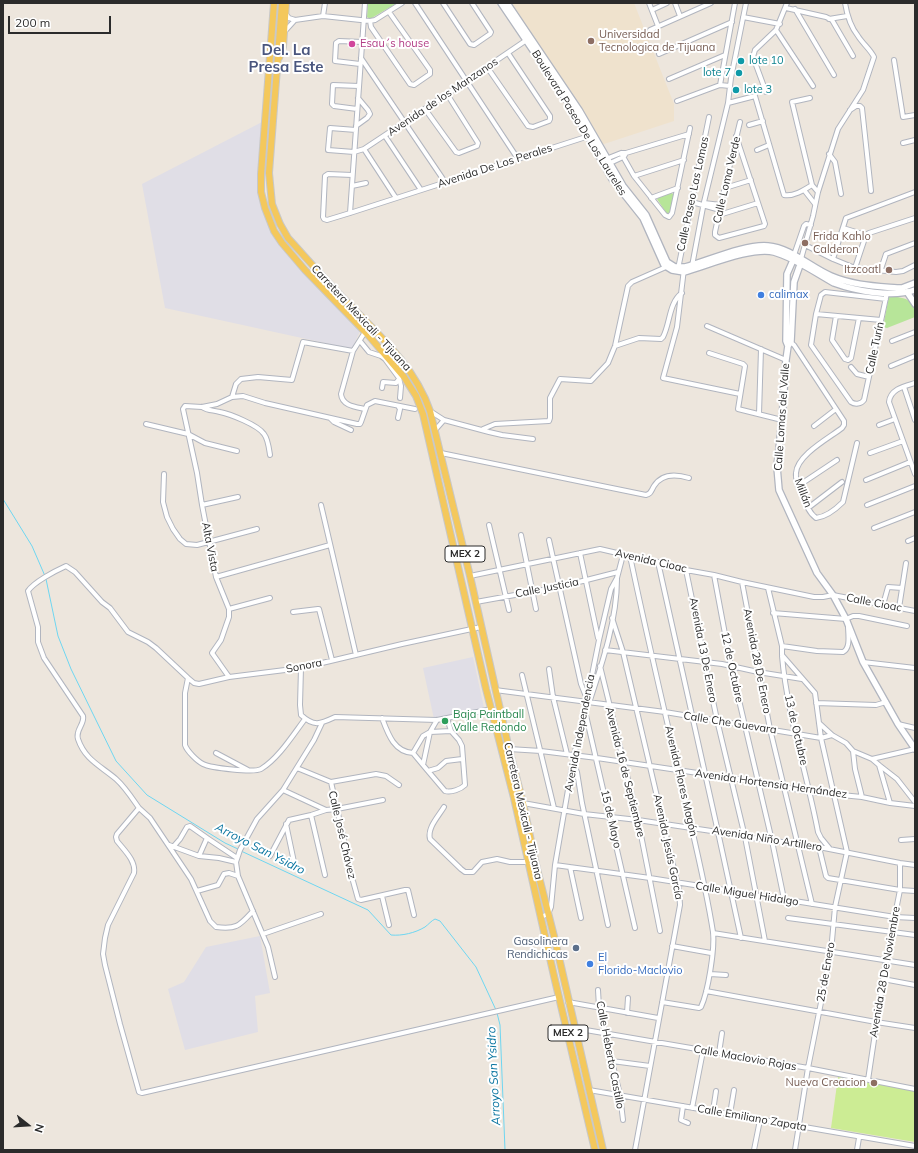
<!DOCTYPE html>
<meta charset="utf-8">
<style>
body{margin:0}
#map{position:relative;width:918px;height:1153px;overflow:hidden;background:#ede6dd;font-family:Mulish,sans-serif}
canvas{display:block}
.frame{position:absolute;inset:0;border:4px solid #2b2b2b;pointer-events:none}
.north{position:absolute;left:8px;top:1105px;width:40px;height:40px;-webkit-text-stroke:3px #fff;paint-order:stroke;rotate:107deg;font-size:11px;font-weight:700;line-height:16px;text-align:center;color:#2b2b2b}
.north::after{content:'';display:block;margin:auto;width:14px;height:18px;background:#2b2b2b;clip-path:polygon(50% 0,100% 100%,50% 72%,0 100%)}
.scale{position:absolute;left:8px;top:16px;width:103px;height:18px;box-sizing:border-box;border:2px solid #2b2b2b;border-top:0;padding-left:5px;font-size:12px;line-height:14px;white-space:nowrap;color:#2b2b2b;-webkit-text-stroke:3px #fff;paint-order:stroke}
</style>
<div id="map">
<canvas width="918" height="1153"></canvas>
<div class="frame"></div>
<div class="north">N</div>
<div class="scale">200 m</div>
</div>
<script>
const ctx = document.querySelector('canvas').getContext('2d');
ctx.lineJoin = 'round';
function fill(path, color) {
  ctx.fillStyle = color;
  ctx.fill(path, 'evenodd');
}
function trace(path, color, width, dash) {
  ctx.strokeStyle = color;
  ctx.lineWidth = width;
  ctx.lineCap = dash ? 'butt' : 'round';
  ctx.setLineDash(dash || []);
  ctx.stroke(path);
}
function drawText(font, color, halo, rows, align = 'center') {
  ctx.font = font + ' Mulish,sans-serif';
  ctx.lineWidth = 4;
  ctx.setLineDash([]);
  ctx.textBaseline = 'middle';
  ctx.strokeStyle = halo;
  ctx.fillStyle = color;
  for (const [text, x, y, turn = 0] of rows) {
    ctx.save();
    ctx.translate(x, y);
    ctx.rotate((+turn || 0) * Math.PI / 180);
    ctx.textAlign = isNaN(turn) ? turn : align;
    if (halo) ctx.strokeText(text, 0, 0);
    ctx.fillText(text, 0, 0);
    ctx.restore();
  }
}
const industrial = new Path2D(`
 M264 121 261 192 275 233 360 331 352 349 165 308 142 184Z
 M473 657 484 708 434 719 423 668Z
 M260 936 270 993 255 996 258 1032 185 1050 168 989 184 982 206 947Z`);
const education = new Path2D(`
 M507 3H634L674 104V121L598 146Z`);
const green = new Path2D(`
 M368 3H397L370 19 367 17Z
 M671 193 674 194 670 212 667 214 657 199 660 196Z
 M889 296C905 298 915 298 915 317L887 328 883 327Z`);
const pitch = new Path2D(`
 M838 1077 915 1091V1142L831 1128Z`);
const stream = new Path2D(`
 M3 499 32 546 45 576
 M46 579 58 636 71 669 116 761 147 795 225 843 238 849
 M241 851 368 910 391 935C402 936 415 933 425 927 429 924 431 921 435 919L440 921 476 967 496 1010
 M497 1013 500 1025 505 1150`);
const street = new Path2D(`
 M415 3 518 159
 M443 3 470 44 474 45 490 34 491 32 472 3
 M649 3 658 26
 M675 3 680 16
 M786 8 826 17 832 20 853 56
 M795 9 834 75
 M652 10 667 3
 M285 13 289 18 295 20 323 16 370 21 375 20 402 3
 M323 16 325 3
 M743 17 780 24
 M829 19 847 16
 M370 21 371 27 410 84 414 85 430 74V70L389 12
 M650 30 711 3
 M776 30 813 86
 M285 31 295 20
 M659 54 732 22
 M361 58 445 182
 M894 60 903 117 915 115
 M360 64 335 61 336 43 339 41 362 42
 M487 67 528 126 533 127 549 121 550 119V116L508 53
 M669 79 725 55
 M720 85 735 3
 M766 92 753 57 755 50 776 30 787 3
 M810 98 792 102 812 185 818 192
 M677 101 720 85 730 86
 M728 103 755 96 784 195C793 197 804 190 812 185
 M357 109 334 106 332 104 333 85 359 86
 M425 109 456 152 459 153 477 146 478 143 447 94
 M850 110 856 106H860L862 108 871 191
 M749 125 763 121
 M356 126 367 118 370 114 368 110 358 98
 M356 130 330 128 328 150 354 152 364 149 447 94 528 39
 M385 136 421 190
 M736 136 765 224 764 226 719 238 715 235V232C723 195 731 159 740 122
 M903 143 915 140
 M364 149 396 198
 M757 150 769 145
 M621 153 634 176 665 215 669 217 672 213 690 128
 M829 154 835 162 841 194
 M606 159 621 153H626L689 134
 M608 164 623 157 625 155
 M352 175 328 174 325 176 323 217 324 219 327 220 350 213 589 136
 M634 176 684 160
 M352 186 366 183
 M725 188 751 180
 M804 190 815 204
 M651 198 678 188
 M692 202 720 210
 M704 203 721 205
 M350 213 365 3
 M719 215 758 203
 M843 228 866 235
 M805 245 833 259 855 268 896 272 903 271 915 265
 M794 255 804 226 806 224 811 225
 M801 259 813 216 818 192 838 129 863 90 874 57C870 49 863 44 858 36 850 26 847 15 845 3
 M833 259 846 218 915 192
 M692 266 704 202 728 103 731 78 746 3
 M855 268 866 235 869 233 915 218
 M678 269 709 117
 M684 269 677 327 663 378 740 394
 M881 269 886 254 915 243
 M886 299 825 292 821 295 816 314 811 345 851 402C855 405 861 404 864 400L887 293
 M816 314 881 320
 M836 316 832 340 845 359 848 360 851 358 859 318
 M707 326 786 360
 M365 332 353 351 341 394C342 406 356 407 365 409
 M360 341 369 352 381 356 385 359 399 378 401 386 400 398
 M789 341 794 345 844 421V425L842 428C829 438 797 455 796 473 795 479 799 488 802 494 805 502 808 512 816 518 825 517 836 509 843 502L857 443
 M892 341 915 332
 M615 346 639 338 661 339 663 337C670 324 669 302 682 293
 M709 353 743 364 745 366 738 409 782 420
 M891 366 915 356
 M851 367 857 374 869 377
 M915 383C905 386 890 389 889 402L915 474
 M904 387 915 420
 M382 388 383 382 396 383 399 379
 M232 397 236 384 241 379 258 377 292 380 303 342 353 351
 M398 406 400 409 398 418
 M202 407C208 411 213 410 220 412 230 414 258 425 264 434 268 439 269 448 270 455
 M430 411 444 420 489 432 502 435 533 439
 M759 414 761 349
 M330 418 334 422 351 430
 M146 424 188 434 205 443 237 451
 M879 425 895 419
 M814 426 836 409
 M436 429 444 420
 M483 429 495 424 549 421 550 418V398L560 379 591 381 608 363 615 346 628 286 632 282 666 267
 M441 453 646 495C651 494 651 491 654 486 662 473 676 474 689 478
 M870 453 903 441
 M164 474 163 502 167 517 173 529 180 539 186 544 197 545 257 529
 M866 480 910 462
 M798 486 837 460
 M202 505 238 497
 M321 505 356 655
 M867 505 915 486
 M808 508 842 482
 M489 525 509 610
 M874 528 915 512
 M521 535 536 609
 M549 540 581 684 587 699
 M908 541 915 538
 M580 553 598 638
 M630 556C647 637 666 718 685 799 695 843 706 887 713 932 715 949 708 992 701 1007L699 1008 662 1002
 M658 562 718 832 741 938
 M686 570 717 720 745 837 765 941
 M714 575 731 666 772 841 784 899
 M470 576 600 549 630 556 658 562 686 570 714 575 742 582 814 597H823L833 595 915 611
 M216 577 330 545
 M742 582 770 729 812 904
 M768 588 782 646V655L815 693 821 738 847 852 835 907 831 952 808 1068 795 1150
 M476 602 559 587 618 572
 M883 605 888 587 902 588
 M899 608 906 563
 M229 609 270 598
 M293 612 318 609H319L332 660
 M773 613 846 619 853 616H859L907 626
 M612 618 623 652 679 890 680 905 635 1150
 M481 627 402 644 301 668 229 677 199 684 194 683 188 678 156 648 148 642 128 632 110 608 102 602 75 572 66 566C55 571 34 582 28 591L38 627V642L44 658 83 716C85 724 75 730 78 739 85 760 101 766 116 779 125 787 132 798 139 808L117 834 116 837 117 841C125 851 136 861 134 873L108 925 105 938 103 954 105 965 120 1024 139 1092 142 1093 559 997
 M782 646 817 651 843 652C851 648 848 634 848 626
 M605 650 722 664 758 672 802 679
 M782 656C787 714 807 774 818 832L821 838 830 849
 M863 662 915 668
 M600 666 638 820 660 931
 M301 668 300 705 301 715C314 727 320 724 335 717L437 720 492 709
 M549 669 553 697 567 754
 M522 675 554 808
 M229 677 212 653 221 640 229 617V609L216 577 202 505 197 473 183 409 185 406 202 407 217 404 232 397 243 396 265 403 357 424H360L361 422 367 405 375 401 415 409
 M188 678 185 693V745C187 751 197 761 203 764 211 768 254 773 261 769 278 759 293 735 305 719
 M495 690 665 712 821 738 832 735 846 743 853 751 872 759 879 765 897 779 915 802
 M589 703C602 664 617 620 617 579
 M816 703 876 705 886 702
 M585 711 635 928
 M382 718C388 734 394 752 413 753L428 771 438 768 446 761 462 759
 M819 723 832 735
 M898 724 915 728
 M509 749 541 751 597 758 758 782 810 792 862 797 890 803 915 806
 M853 751 855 769 862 797
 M216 753 248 770
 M413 753 423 736 430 732 437 720
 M872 759 915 749
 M423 765 430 732 451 731
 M573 765 575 767 577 772 582 803 608 925
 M879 765 890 803
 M297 768 331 782
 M428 771 445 791C451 793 461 789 465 785L462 746 459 740 451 731 447 718
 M331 782 353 881 358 899 361 900 405 890H408L414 915
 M331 782 376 774 386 776 399 785
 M283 790 326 810
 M523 803 584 814 638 820 718 832 745 837 819 847 900 863 915 865
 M444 807C438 817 427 828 430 839L461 869 465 872H473L482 862 497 859 510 862H528
 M139 808 150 818 191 879 210 921 216 927C237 930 240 925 253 911
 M311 815 325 875
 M286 824 294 862
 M207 838 237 858
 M901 840 915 839
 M169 845 199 856 219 858 236 862
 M173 847 180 839 187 827 190 826 207 838 199 856
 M819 847 826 876 828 878 900 890 915 891
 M270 856 289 820 311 815 326 810 337 809 383 800
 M555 865 650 878 895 917 915 918
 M570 867 581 918
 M197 891 218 885 224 874 229 873 238 876
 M382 896 389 925
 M541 917 548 914 551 907 555 865 574 755 585 710 599 640 611 589 617 578 623 555
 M788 918 915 935
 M713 933 915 965
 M263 934 321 914
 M672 946 711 953
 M710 974 726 975
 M275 977 268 947 238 876 236 862 240 850 257 819 283 790 314 740 322 723
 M883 979 915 985
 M598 990 599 1007 620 1095 623 1120
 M706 991 876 1022 915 1028
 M568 1002 658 1018
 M627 1013 628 998
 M574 1028 808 1068 915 1089
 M719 1053 722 1033
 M612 1061 650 1066
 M868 1080 886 960 900 890V863
 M589 1090 915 1146
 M683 1106 681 1120 688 1123
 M692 1108 703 1051
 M713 1111 716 1091
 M730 1114 734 1090
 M754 1150 760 1120
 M857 1150 859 1138`);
const secondary = new Path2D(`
 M501 3 574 111 612 179 643 218 664 265 672 270 684 272C706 266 753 246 774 252 793 257 816 273 834 283 856 291 892 298 915 290
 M507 3 579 110 623 186 646 215 667 262 675 267H685C708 261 744 244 768 246 791 248 810 267 831 276 852 285 874 286 897 288H902L915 283
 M801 262 794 282 791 341 788 346 786 360 782 420 777 467 779 490 817 573 833 595 846 619 863 662 898 724 915 749
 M907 292 915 304
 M788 346 786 341 787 274 794 258`);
const primary = new Path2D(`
 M274 3 261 174V192L265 208 274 231 282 243 305 270 369 336 404 377 416 396 423 414 486 689 514 798 554 976 595 1150
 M282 3 269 173 272 204 280 224 288 238C308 260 327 282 348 303 380 336 415 367 430 411L470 576 509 749 523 803 537 869 555 940 603 1150
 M279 58 283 47 286 3`);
const markers = [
 [591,41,4,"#8d6e63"],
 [352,44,4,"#d1479c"],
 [741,61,4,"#0f9aa8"],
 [739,73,4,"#0f9aa8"],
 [736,90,4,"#0f9aa8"],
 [805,243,4,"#8d6e63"],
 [889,270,4,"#8d6e63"],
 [761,295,4,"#3f7fe0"],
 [445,721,4,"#2e9e5b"],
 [576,948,4,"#5c6f8a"],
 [590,964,4,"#3f7fe0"],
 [874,1083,4,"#8d6e63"]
];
const shields = [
 [465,554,40],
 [568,1033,40]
];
const shieldNames = [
 ["MEX 2",465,554],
 ["MEX 2",568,1033]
];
const educationNames = [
 ["Universidad",599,35],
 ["Tecnologica de Tijuana",599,48],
 ["Frida Kahlo",813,237],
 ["Calderon",813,250],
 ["Itzcoatl",881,270,"right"],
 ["Nueva Creacion",866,1083,"right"]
];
const hotelNames = [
 ["Esau´s house",360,44]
];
const cultureNames = [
 ["lote 10",749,61],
 ["lote 7",731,73,"right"],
 ["lote 3",744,90]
];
const streetNames = [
 ["Avenida de los Manzanos",443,97,-34],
 ["Boulevard Paseo De Los Laureles",579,123,58],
 ["Avenida De Los Perales",495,166,-18],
 ["Calle Loma Verde",727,180,-77],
 ["Calle Paseo Las Lomas",693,194,-78],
 ["Carretera Mexicali - Tijuana",361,318,47],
 ["Calle Turín",875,348,-78],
 ["Calle Lomas del Valle",782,417,-86],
 ["Millán",803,493,69],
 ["Alta Vista",210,547,79],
 ["Avenida Cioac",651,561,13],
 ["Calle Justicia",547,588,-11],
 ["Calle Cioac",874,603,11],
 ["Avenida 13 De Enero",703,650,79],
 ["Avenida 28 De Enero",757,661,79],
 ["Sonora",304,666,-11],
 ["12 de Octubre",732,667,78],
 ["Calle Che Guevara",730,723,9],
 ["13 de Octubre",796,730,77],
 ["Avenida Independencia",580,733,-79],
 ["Avenida 16 de Septiembre",625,772,76],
 ["Avenida Flores Magón",681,781,77],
 ["Avenida Hortensia Hernández",771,784,8],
 ["Carretera Mexicali - Tijuana",523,811,77],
 ["15 de Mayo",611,819,77],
 ["Calle José Chávez",342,835,77],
 ["Avenida Niño Artillero",767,839,9],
 ["Avenida Jesús García",668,847,78],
 ["Calle Miguel Hidalgo",747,894,9],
 ["25 de Enero",826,972,-80],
 ["Avenida 28 De Noviembre",885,972,-80],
 ["Calle Heberto Castillo",610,1055,79],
 ["Calle Maclovio Rojas",745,1058,10],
 ["Calle Emiliano Zapata",752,1118,10]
];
const shopNames = [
 ["calimax",769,295],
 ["El",598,958],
 ["Florido-Maclovio",598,971]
];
const leisureNames = [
 ["Baja Paintball",453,715],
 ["Valle Redondo",453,728]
];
const serviceNames = [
 ["Gasolinera",568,942],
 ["Rendichicas",568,955]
];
const waterNames = [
 ["Arroyo San Ysidro",260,849,27],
 ["Arroyo San Ysidro",494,1076,-93]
];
const districtNames = [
 ["Del. La",286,50],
 ["Presa Este",286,67]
];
fill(industrial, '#e0dee6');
fill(education, '#efe2cd');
fill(green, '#b7e599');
fill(pitch, '#ccec94');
trace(stream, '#6ed6f1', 1);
trace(street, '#b1b5bf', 6);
trace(secondary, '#b1b5bf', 8);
trace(primary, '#c8c8c8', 8);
trace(street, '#fff', 4);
trace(secondary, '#fff', 5.5);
trace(primary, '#f4c85c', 6);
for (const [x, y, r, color] of markers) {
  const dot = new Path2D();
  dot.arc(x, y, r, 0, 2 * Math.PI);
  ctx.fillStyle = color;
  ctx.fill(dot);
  trace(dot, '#fff', 1.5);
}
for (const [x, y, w] of shields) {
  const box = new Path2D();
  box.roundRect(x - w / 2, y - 8, w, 16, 3);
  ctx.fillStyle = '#fff';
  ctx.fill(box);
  trace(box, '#2b2b2b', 1);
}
drawText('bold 10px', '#2b2b2b', null, shieldNames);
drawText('11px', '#785e54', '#fff', educationNames, 'left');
drawText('11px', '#b23c85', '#fff', hotelNames, 'left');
drawText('11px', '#0d838f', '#fff', cultureNames, 'left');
drawText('11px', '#2b2b2b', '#fff', streetNames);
drawText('11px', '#366cbe', '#fff', shopNames, 'left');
drawText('11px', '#27864d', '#fff', leisureNames, 'left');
drawText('11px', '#4e5e75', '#fff', serviceNames, 'right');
drawText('italic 12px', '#0a75a0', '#fff', waterNames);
drawText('bold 15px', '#4a567e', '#fff', districtNames);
</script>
